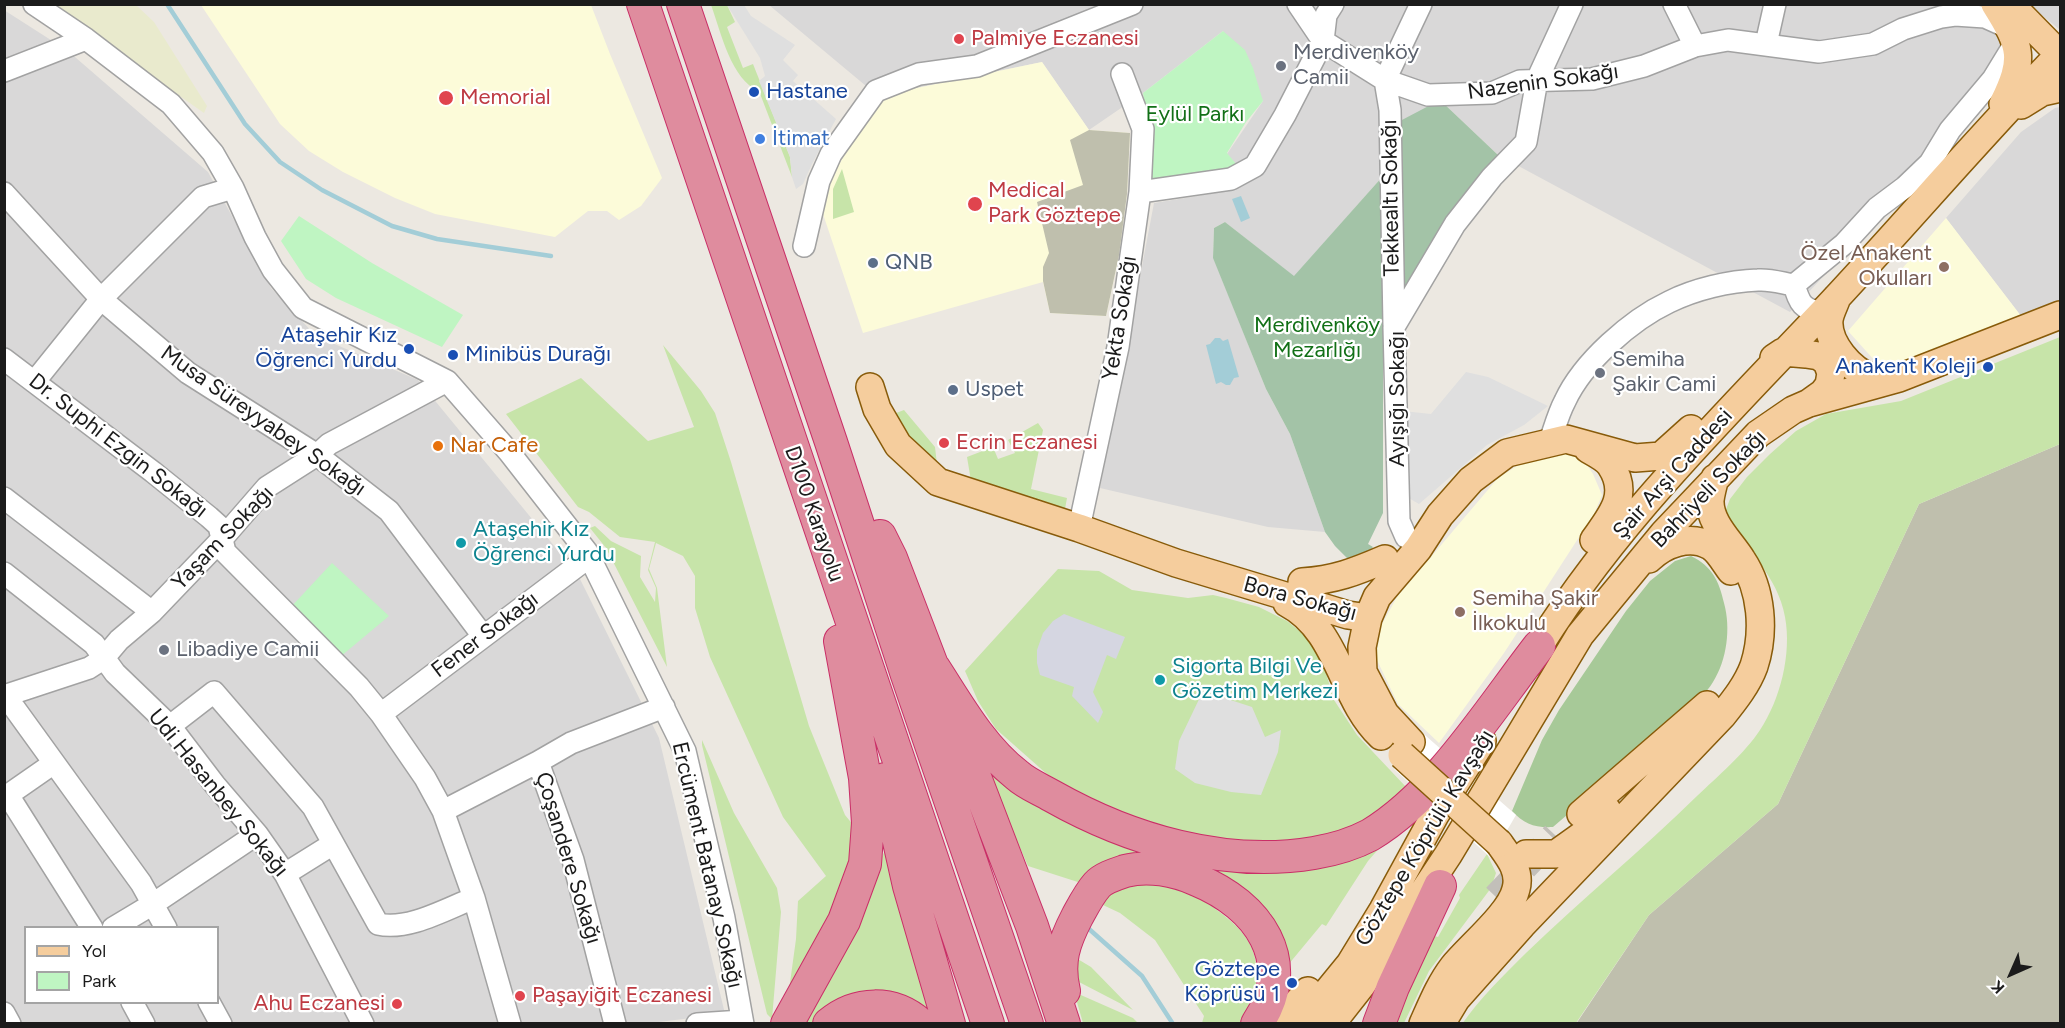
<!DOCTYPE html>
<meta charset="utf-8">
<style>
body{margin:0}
#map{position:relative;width:2065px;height:1028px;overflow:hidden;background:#ece8e1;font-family:Figtree,sans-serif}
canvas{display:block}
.frame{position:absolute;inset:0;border:6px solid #1b1b1b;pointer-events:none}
.legend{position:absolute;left:24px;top:926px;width:195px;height:78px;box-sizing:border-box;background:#fff;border:2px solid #a4a4a4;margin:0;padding:8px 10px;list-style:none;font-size:18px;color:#1b1b1b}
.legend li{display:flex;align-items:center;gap:12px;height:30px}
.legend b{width:30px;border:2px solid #a4a4a4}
.north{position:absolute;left:1981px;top:944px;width:60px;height:60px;-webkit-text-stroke:4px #fff;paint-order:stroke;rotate:225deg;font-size:16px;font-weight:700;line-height:24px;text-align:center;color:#1b1b1b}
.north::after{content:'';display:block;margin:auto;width:21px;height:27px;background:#1b1b1b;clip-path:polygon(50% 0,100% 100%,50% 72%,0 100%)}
</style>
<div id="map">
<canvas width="2065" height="1028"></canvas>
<div class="frame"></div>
<ul class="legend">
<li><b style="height:8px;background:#f5cd9d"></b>Yol</li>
<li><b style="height:16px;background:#bff5c2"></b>Park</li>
</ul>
<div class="north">K</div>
</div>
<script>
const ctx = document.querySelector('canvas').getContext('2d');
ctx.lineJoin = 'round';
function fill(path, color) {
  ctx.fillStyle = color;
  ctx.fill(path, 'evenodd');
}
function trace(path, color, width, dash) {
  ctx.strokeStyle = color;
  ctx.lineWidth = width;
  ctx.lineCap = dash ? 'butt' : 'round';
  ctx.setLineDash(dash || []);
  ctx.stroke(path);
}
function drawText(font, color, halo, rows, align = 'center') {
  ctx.font = font + ' Figtree,sans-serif';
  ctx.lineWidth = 4.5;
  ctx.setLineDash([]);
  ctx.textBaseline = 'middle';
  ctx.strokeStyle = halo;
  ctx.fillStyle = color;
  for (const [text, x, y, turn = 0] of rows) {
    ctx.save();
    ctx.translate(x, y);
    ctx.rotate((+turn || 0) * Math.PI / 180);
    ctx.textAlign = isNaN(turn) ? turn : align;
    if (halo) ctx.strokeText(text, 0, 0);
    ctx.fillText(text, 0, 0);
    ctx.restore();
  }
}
const residential = new Path2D(`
 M769 5H1981L1992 17 2014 73 1790 312 1498 155 1440 100 1383 176 1294 277 1225 222 1214 228 1213 257 1266 389 1290 434 1325 532 1268 527 1100 488 1154 203 1222 192 1237 165 1227 154 1263 101 1223 31 1143 93 1089 130 1042 62 878 96Z
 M2030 5H2060V30Z
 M4 10 68 51 208 172 271 288 316 336 418 380 578 575 659 738 725 1014 642 1024 5 1023ZM26 928H218V1002H26Z
 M2060 107V303L2021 316 1946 218 2021 132 2055 108Z`);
const education = new Path2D(`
 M201 5H591L610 54 662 178 641 206 619 220 607 211H588L555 237 435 214 395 198 343 172 309 151 280 124Z
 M1042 62 1089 130 1130 133 1127 194 1119 255 1106 316 1050 313 1043 282 863 333 823 214 829 182 878 96Z
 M1946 218 2021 316 1885 372 1848 331Z
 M1565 451 1581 456 1593 474 1602 495 1594 514 1504 653 1439 743 1398 704 1376 658 1381 626 1397 597 1498 478 1525 461Z`);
const construction = new Path2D(`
 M1089 130 1130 133 1127 194 1119 255 1106 316 1050 313 1043 281V267L1049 253 1037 202 1083 185 1070 140Z
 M2060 444V1023L1576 1024 1649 915 1778 804 1919 504Z`);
const farmland = new Path2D(`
 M50 5H136L154 22 207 106 204 113Z`);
const grass = new Path2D(`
 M711 5H727L735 22 727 27 743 68 753 64 790 157 792 177 759 91C731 80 721 32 711 5Z
 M842 169 854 212 833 219V189Z
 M2060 337V444L1919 504 1778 804 1649 915 1576 1023 1462 1024C1481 997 1503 976 1526 953 1582 899 1642 850 1697 796 1717 777 1745 753 1760 730 1780 700 1792 654 1785 617 1778 575 1744 549 1725 512L1730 499 1747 477 1770 454 1796 431 1826 414 1901 401Z
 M663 345 701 391 715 413 731 462 809 726 845 815 863 837 858 873 786 1012 796 939 798 901 826 876 783 817 710 657 695 608V576L683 556 656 543 649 569 657 588 667 667 606 548 590 528 595 526 611 541 641 556 640 577 655 602 656 588 648 570 655 542 620 537 589 512 578 507 506 414 581 378 648 441 694 427Z
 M904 410 935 447 937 464 912 442 891 415Z
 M1038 423 1043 430 1031 489 1067 498 1065 509 971 481 967 457 993 447 998 459 1015 453 1008 440Z
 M1058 569 1099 571 1132 590 1188 598 1213 595 1226 598 1259 607 1287 621 1308 638 1323 663 1334 700 1357 735 1407 788 1375 817 1298 847 1215 844 1094 807 1057 783 996 729 978 701 965 671Z
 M702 740 734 813 777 888 781 912 772 1019 767 1014 702 745Z
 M985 768 1152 846 1382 845 1368 861 1326 926 1322 924 1288 965 1290 974 1281 986 1265 920 1271 914 1236 884H1084L1028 866Z
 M885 850 938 1019 826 1012 813 1023 797 1024 842 947Z
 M1487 854 1496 873 1491 888 1429 971 1404 1023 1396 1024 1399 1010 1434 936 1438 937 1460 898 1459 895Z
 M1116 882 1184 884C1217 915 1264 929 1256 986 1254 1000 1250 1013 1240 1023H1202L1204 1016 1155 940 1120 913 1103 905Z
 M1076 958 1091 967 1133 1010 1079 982Z
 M1074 992 1133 1018 1138 1023H1083Z`);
const forest = new Path2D(`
 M1691 556C1712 566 1719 581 1724 603 1731 628 1727 660 1713 682 1707 693 1694 703 1685 712 1644 753 1597 789 1553 827 1535 828 1524 824 1512 811L1542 740 1559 710 1626 611 1650 581 1675 561Z`);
const cemetery = new Path2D(`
 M1440 100 1498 155 1450 214 1401 297 1400 121Z
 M1383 176V513L1368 544 1373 547 1367 555 1349 560 1335 546 1325 532 1290 434 1266 389 1213 258 1214 228 1225 222 1294 276Z`);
const park = new Path2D(`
 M1223 31 1245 50 1253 68 1263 101 1246 122 1227 153 1237 165 1221 177 1159 182 1147 177 1148 128 1143 93Z
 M299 216 372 263 463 315 442 347 336 298 306 279 281 241Z
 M332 563 389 616 340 657 290 608Z`);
const parking = new Path2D(`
 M727 5H744L751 16 795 45 783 60 798 75 793 81 836 119 812 164 803 184 796 189 792 177 790 157 759 81 765 76 760 58Z
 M1466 372 1488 377 1548 406 1524 425 1487 445 1419 504 1400 493 1403 411 1431 414Z
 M1203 691 1252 707 1265 737 1281 730 1278 752 1261 795 1231 792 1195 783 1175 769 1179 741Z`);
const plaza = new Path2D(`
 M1064 614 1125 637 1116 659 1107 655 1093 692 1103 712 1098 723 1072 696 1074 687 1040 675 1037 663V650L1043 633 1053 621Z`);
const water = new Path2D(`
 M1241 196 1250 218 1241 222 1232 199Z
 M1215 338H1220L1223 341 1228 339 1239 377 1234 378 1230 385H1226L1221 382 1216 384 1206 345 1210 344Z`);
const pier = new Path2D(`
 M1418 729 1516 815 1491 858 1394 769Z`);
const stream = new Path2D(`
 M167 4 245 124 280 162 322 190 392 226 437 239 551 256
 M1089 929 1142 976 1173 1024`);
const majorTunnel = new Path2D(`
 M1496 897 1555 835`);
const minor = new Path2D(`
 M34 4 86 39 171 104 213 153 233 188 255 237 273 270 303 308 447 381 509 452 587 552 685 751 724 918 743 1024
 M1298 4 1323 41 1385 80 1428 95 1492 93 1520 81 1592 79 1644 66 1695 46 1728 40 1819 52 1873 44 1903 29 1941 17 1955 15 1985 17 2005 26 2011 32
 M1674 4 1695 46
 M1766 44 1775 4
 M4 71 86 39
 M1140 192 1231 179 1255 166 1285 115 1323 41 1326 15 1333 4
 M4 193 101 299 188 373 317 455 389 511 483 636
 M804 246 819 181 831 154 876 91 919 74 977 66 1132 4
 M1822 313C1802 309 1800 304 1794 285L1844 244 1877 208 1905 187 1930 163 1950 130 1993 79 2012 48 2014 38
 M1394 325 1390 110 1385 80 1421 4
 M4 359 153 472 209 517 219 526 225 552 359 687 381 714 425 778 443 811 474 898 510 1024
 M35 381 101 299 203 197 233 188
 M1549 444C1554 430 1558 414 1565 401 1583 362 1631 320 1669 302 1695 289 1729 281 1758 280 1770 279 1782 283 1794 285
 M4 498 152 612
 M1079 528 1118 347 1140 192 1143 129 1122 74
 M1406 537 1399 521 1394 327 1455 224 1492 177 1526 142 1537 80 1572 4
 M4 573 94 644 115 673 170 726 215 785 257 834 285 874 363 1024
 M5 695 141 883 166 928
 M4 696 89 668 103 659 119 640 152 612 221 540 267 487 317 455 329 444 447 381
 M381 714 589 557
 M170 726 214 692 313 807 378 924C408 931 446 909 474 898
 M538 762 571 743 664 707
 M54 763 8 795 92 928
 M443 811 538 762 573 860 615 1024
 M285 874 333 844
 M113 928 153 904 257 834
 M132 1002 144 1024
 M209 1002 221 1024
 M4 1013 10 1024
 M697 1024 742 1021`);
const major = new Path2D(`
 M1995 4C2022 47 2025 59 2003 104
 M2010 4 2060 55
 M2021 105 2042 92 2060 88
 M1837 297C1835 304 1830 312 1829 320 1827 343 1851 371 1873 378 1878 380 1885 379 1892 378
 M1774 358 1783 352 1806 354 1819 356 1827 362 1831 373 1829 385 1823 393 1809 403
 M870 387 877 409 898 445 938 482 1079 528 1176 563 1348 615 1368 618
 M1588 449C1595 453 1607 459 1611 466 1630 495 1611 516 1594 540
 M1649 559C1664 544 1690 534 1710 546 1718 550 1725 563 1731 571
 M1302 582C1334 580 1355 572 1385 559
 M1287 603C1339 630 1341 698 1381 736
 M1528 664C1607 531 1718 423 1824 311 1904 226 1979 137 2060 54
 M1411 742 1385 714 1363 672 1362 647 1368 618 1377 597 1418 549 1440 515 1471 480 1507 453 1566 439 1635 458 1661 456 1691 429
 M1581 814 1707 705
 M1526 854H1556L1584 834 1607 810
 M1278 1024 1308 991
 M1301 1024 1350 964 1383 910 1435 815 1482 741
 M1331 1024 1361 986 1448 855 1580 635 1664 533 1758 434 1793 410 1809 403 1899 378 2060 315
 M1423 1024C1432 1004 1440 984 1453 967 1469 947 1511 913 1516 889 1521 871 1509 857 1499 843
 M1441 1024 1456 999 1522 925 1722 716C1734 701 1747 685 1754 666 1765 632 1762 590 1742 560 1731 542 1709 523 1710 500 1711 493 1713 485 1715 478`);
const highway = new Path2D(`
 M643 4 988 1024
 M683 4 831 442 907 675 1027 1024
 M880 536 891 558 1032 926 1064 1024
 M934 668C958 705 981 747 1017 775 1027 784 1040 789 1052 796 1130 840 1224 868 1314 853 1332 850 1353 844 1370 835 1438 794 1490 709 1539 646
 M885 779 909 886 949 1024
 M1064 991C1057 962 1064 942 1077 917 1083 906 1089 894 1097 885 1103 878 1116 874 1125 871 1148 865 1175 870 1197 880 1258 905 1299 961 1257 1024
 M787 1024 844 921 865 864 868 823 865 778 840 641
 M829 1024C856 1001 893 1000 920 1024
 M1379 1024 1393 987 1440 886`);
const majorBridge = new Path2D(`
 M1402 755 1499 843`);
const markers = [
 [959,39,6,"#e0444e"],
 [1281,66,6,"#6b7280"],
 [754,92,6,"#1a4fb4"],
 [446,98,8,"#e0444e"],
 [760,139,6,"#3f7fe0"],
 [975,204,8,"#e0444e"],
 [873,263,6,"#5c6f8a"],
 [1944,267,6,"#8d6e63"],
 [409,349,6,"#1a4fb4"],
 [453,355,6,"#1a4fb4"],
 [1988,367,6,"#1a4fb4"],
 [1600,373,6,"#6b7280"],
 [953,390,6,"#5c6f8a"],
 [944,443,6,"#e0444e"],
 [438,446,6,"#e8710a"],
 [461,543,6,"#0f9aa8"],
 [1460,612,6,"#8d6e63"],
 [164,650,6,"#6b7280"],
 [1160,680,6,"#0f9aa8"],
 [1292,983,6,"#1a4fb4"],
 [520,996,6,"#e0444e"],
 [397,1004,6,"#e0444e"]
];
const healthNames = [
 ["Palmiye Eczanesi",971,39],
 ["Memorial",460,98],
 ["Medical",988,191],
 ["Park Göztepe",988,216],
 ["Ecrin Eczanesi",956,443],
 ["Paşayiğit Eczanesi",532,996],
 ["Ahu Eczanesi",385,1004,"right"]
];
const worshipNames = [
 ["Merdivenköy",1293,53],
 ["Camii",1293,78],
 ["Semiha",1612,360],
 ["Şakir Cami",1612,385],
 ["Libadiye Camii",176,650]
];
const streetNames = [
 ["Nazenin Sokağı",1543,82,-8],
 ["Tekkealtı Sokağı",1391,198,-91],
 ["Yekta Sokağı",1120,318,-81],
 ["Ayışığı Sokağı",1398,399,-90],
 ["Musa Süreyyabey Sokağı",263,421,35],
 ["Dr. Suphi Ezgin Sokağı",118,446,38],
 ["Şair Arşi Caddesi",1673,474,-48],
 ["Bahriyeli Sokağı",1709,489,-46],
 ["D100 Karayolu",814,514,71],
 ["Yaşam Sokağı",223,538,-46],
 ["Bora Sokağı",1300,599,15],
 ["Fener Sokağı",485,635,-37],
 ["Udi Hasanbey Sokağı",218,793,51],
 ["Göztepe Köprülü Kavşağı",1425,838,-59],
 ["Çoşandere Sokağı",568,858,73],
 ["Ercüment Batanay Sokağı",707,865,77]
];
const transitNames = [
 ["Hastane",766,92,"left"],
 ["Ataşehi̇r Kız",397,336],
 ["Öğrenci̇ Yurdu",397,361],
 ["Minibüs Durağı",465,355,"left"],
 ["Anakent Koleji",1976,367],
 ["Göztepe",1280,970],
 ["Köprüsü 1",1280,995]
];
const parkNames = [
 ["Eylül Parkı",1195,115],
 ["Merdivenköy",1317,326],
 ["Mezarlığı",1317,351]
];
const shopNames = [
 ["İtimat",772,139]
];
const educationNames = [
 ["Özel Anakent",1932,254],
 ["Okulları",1932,279],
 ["Semiha Şakir",1472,599,"left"],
 ["İlkokulu",1472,624,"left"]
];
const serviceNames = [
 ["QNB",885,263],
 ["Uspet",965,390]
];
const foodNames = [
 ["Nar Cafe",450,446]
];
const cultureNames = [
 ["Ataşehir Kız",473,530],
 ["Öğrenci Yurdu",473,555],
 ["Sigorta Bilgi Ve",1172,667],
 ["Gözetim Merkezi",1172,692]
];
fill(residential, '#d9d8d8');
fill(education, '#fcfbd9');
fill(construction, '#bfbfad');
fill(farmland, '#e9eacd');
fill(grass, '#c7e4a9');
fill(forest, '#a7c998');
fill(cemetery, '#a3c3a7');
fill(park, '#bff5c2');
fill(parking, '#dfdfdf');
fill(plaza, '#d5d6e1');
fill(water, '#a3cdd7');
fill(pier, '#fff');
trace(stream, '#a3cdd7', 4.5);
trace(majorTunnel, '#c2bfb9', 27, [27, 14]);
trace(minor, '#a2a2a2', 24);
trace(major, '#885b0a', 30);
trace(highway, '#c92f67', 34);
trace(minor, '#fff', 21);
trace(major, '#f5cd9d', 27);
trace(highway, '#df8c9e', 32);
trace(majorBridge, '#885b0a', 30, []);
trace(majorBridge, '#f5cd9d', 27);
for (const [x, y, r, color] of markers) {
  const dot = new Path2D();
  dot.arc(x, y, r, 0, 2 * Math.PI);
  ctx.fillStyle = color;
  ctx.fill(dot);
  trace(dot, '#fff', 2);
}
drawText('22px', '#be3a42', '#fff', healthNames, 'left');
drawText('22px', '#5b616d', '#fff', worshipNames, 'left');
drawText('22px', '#1b1b1b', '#fff', streetNames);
drawText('22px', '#164399', '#fff', transitNames, 'right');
drawText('22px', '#127017', '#fff', parkNames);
drawText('22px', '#366cbe', '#fff', shopNames, 'left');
drawText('22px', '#785e54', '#fff', educationNames, 'right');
drawText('22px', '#4e5e75', '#fff', serviceNames, 'left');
drawText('22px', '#c56008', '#fff', foodNames, 'left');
drawText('22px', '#0d838f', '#fff', cultureNames, 'left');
</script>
